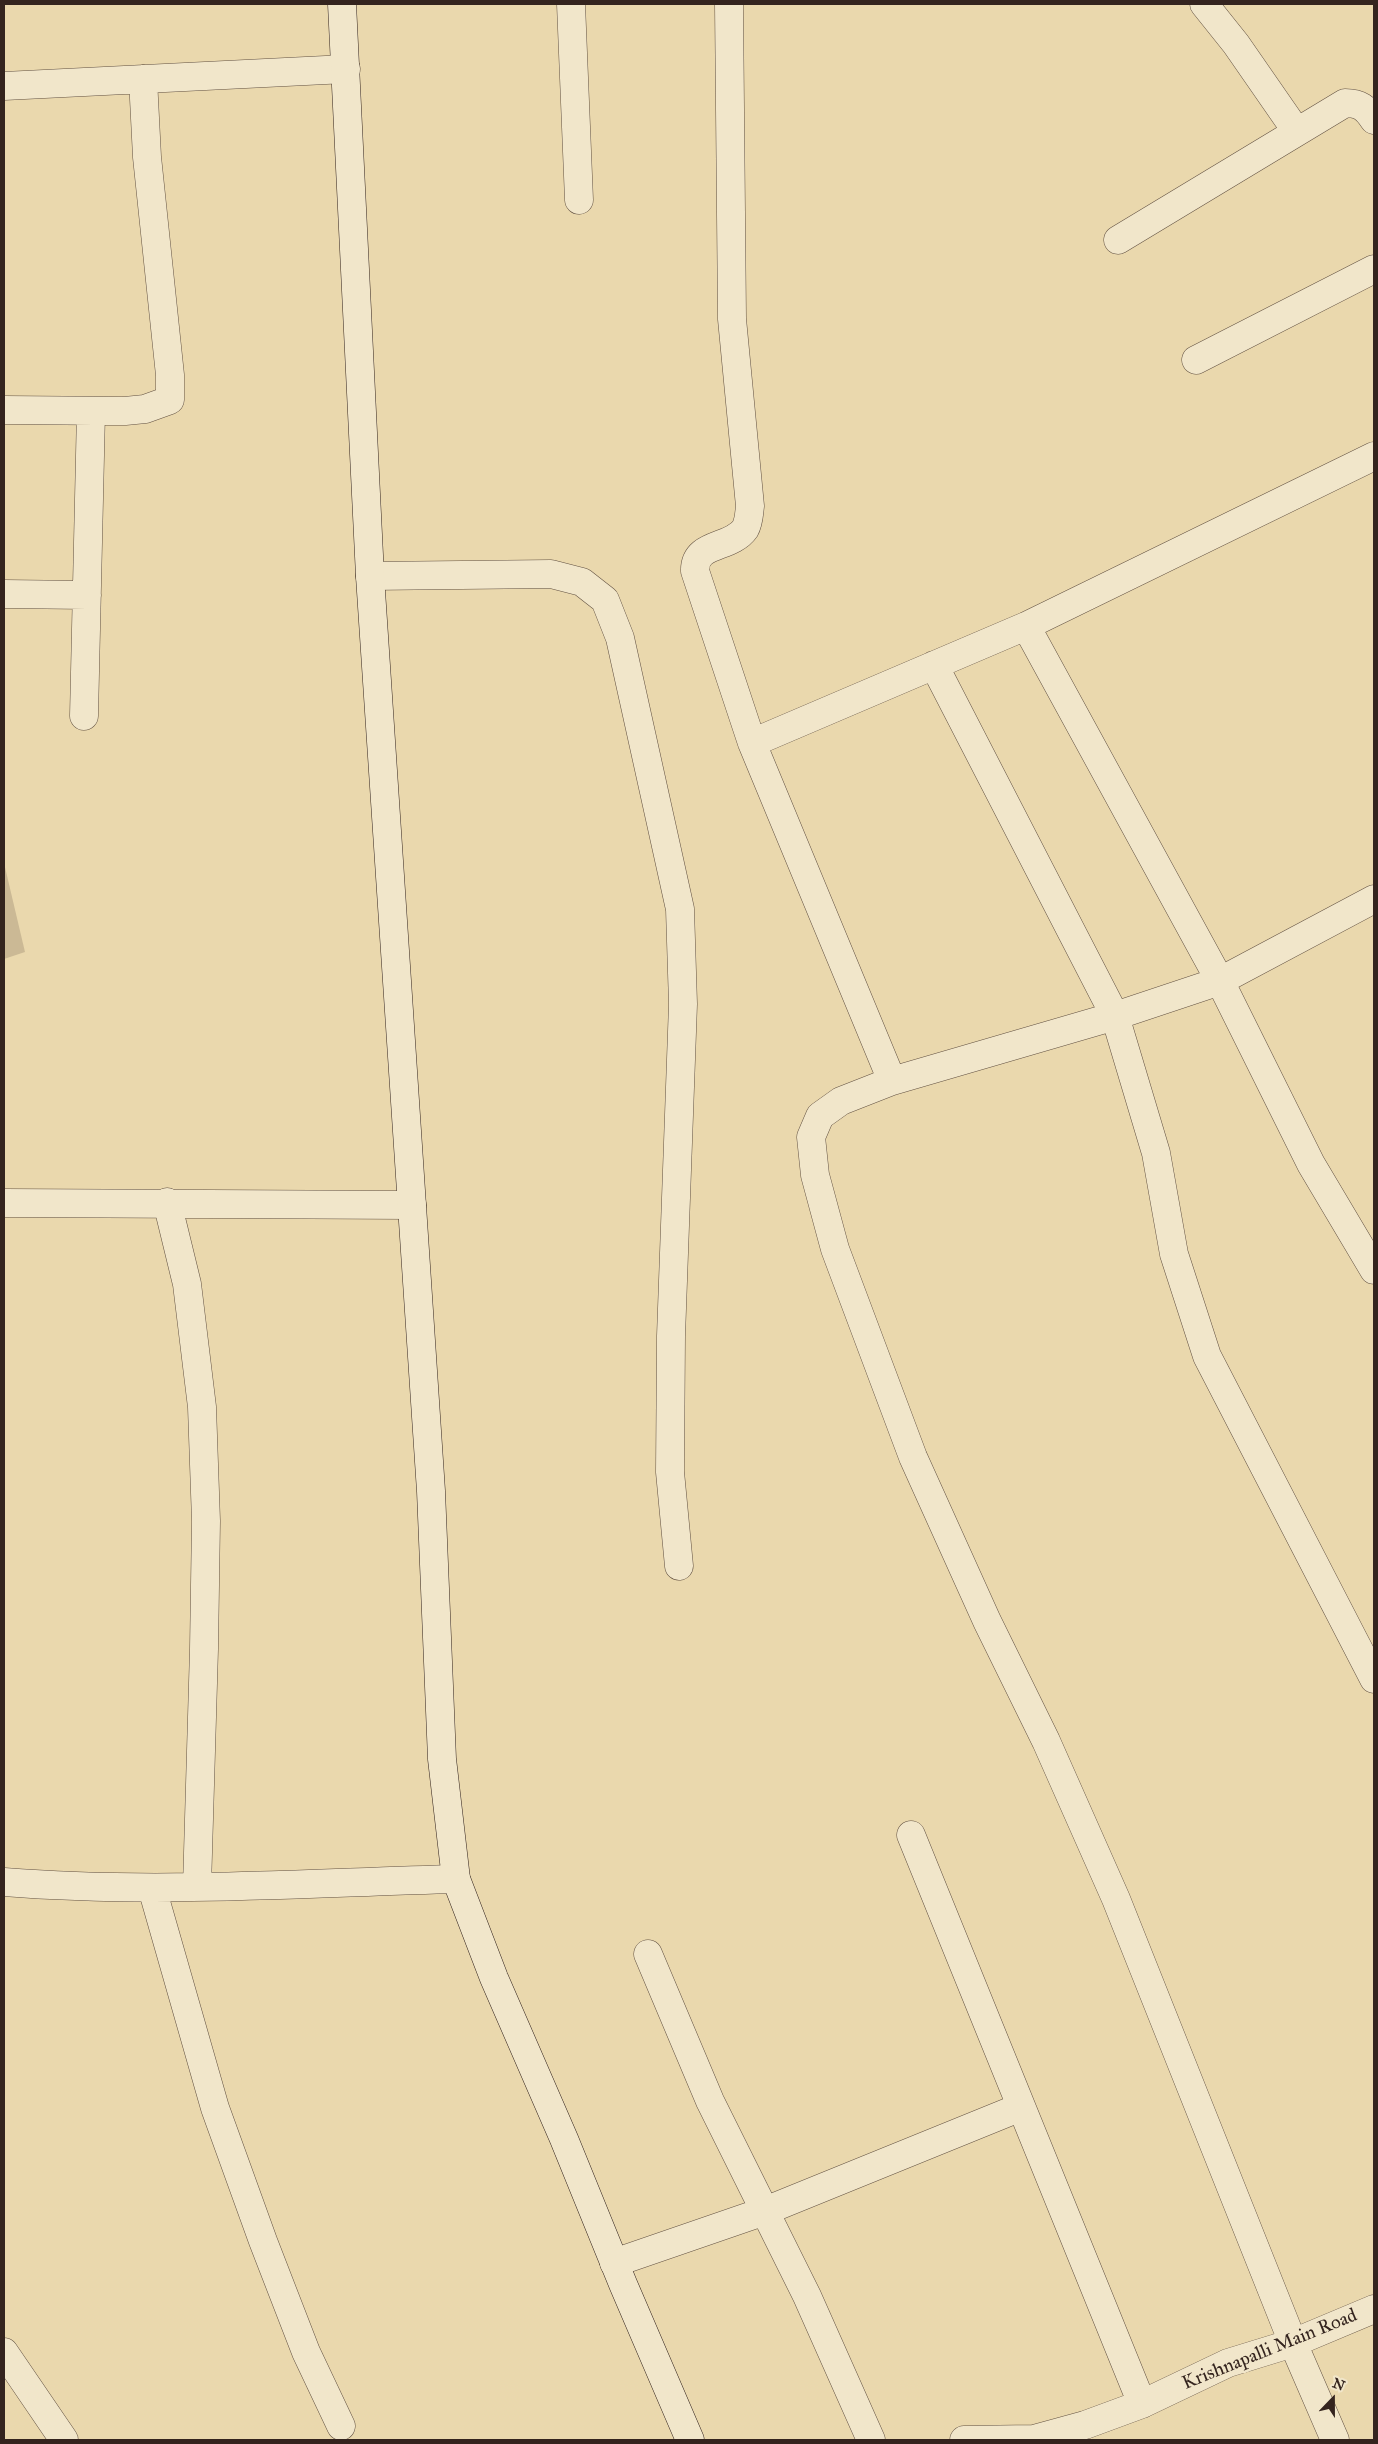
<!DOCTYPE html>
<style>
body{margin:0}
#map{position:relative;width:1378px;height:2444px;overflow:hidden;background:#ead8ad;font-family:"IM FELL Great Primer",serif}
canvas{display:block}
.frame{position:absolute;inset:0;border:5px solid #34241e;pointer-events:none}
.north{position:absolute;left:1308px;top:2374px;width:50px;height:50px;-webkit-text-stroke:4px #f1e6ca;paint-order:stroke;rotate:22deg;font-size:14px;font-weight:700;line-height:20px;text-align:center;color:#34241e}
.north::after{content:'';display:block;margin:auto;width:18px;height:22px;background:#34241e;clip-path:polygon(50% 0,100% 100%,50% 72%,0 100%)}
</style>
<div id="map">
<canvas width="1378" height="2444"></canvas>
<div class="frame"></div>
<div class="north">N</div>
</div>
<script>
const ctx = document.querySelector('canvas').getContext('2d');
ctx.lineJoin = 'round';
function fill(path, color) {
  ctx.fillStyle = color;
  ctx.fill(path, 'evenodd');
}
function trace(path, color, width, dash) {
  ctx.strokeStyle = color;
  ctx.lineWidth = width;
  ctx.lineCap = dash ? 'butt' : 'round';
  ctx.setLineDash(dash || []);
  ctx.stroke(path);
}
function drawText(font, color, halo, rows, align = 'center') {
  ctx.font = font + ' "IM FELL Great Primer",serif';
  ctx.lineWidth = 5;
  ctx.setLineDash([]);
  ctx.textBaseline = 'middle';
  ctx.strokeStyle = halo;
  ctx.fillStyle = color;
  for (const [text, x, y, turn = 0] of rows) {
    ctx.save();
    ctx.translate(x, y);
    ctx.rotate((+turn || 0) * Math.PI / 180);
    ctx.textAlign = isNaN(turn) ? turn : align;
    if (halo) ctx.strokeText(text, 0, 0);
    ctx.fillText(text, 0, 0);
    ctx.restore();
  }
}
const green = new Path2D(`
 M4 863 25 952 4 959Z`);
const minor = new Path2D(`
 M571 4 579 200
 M729 4 732 319 750 506C749 514 749 522 745 529 731 549 694 542 695 571L752 743 892 1081
 M1204 4 1236 44 1297 132
 M4 86 346 69
 M1118 240 1345 103C1360 103 1366 108 1374 120
 M1196 360 1374 269
 M4 410 125 411 145 409 170 400V375L147 157 143 79
 M370 576 551 574 582 582 605 600 620 638 680 909 683 1004 671 1336 670 1472 679 1566
 M4 594 87 595
 M1026 626 1220 981 1311 1164 1374 1270
 M934 665 1115 1016 1156 1153 1174 1254 1207 1356 1374 1679
 M84 716 91 412
 M752 743 1026 626 1374 456
 M167 1202 187 1284 202 1407 206 1521 204 1649 197 1887
 M4 1203 412 1205
 M911 1835 1142 2404
 M4 1882C154 1894 305 1883 456 1879
 M152 1888 215 2108 263 2241 306 2352 341 2426
 M648 1954 710 2101 807 2296 871 2440
 M614 2263 765 2211 1021 2107
 M4 2352 64 2440
 M964 2440 1034 2439 1085 2425 1142 2404 1228 2363 1293 2343 1374 2309
 M1335 2440 1293 2343 1116 1899 1046 1741 987 1621 913 1457 835 1249 815 1175 811 1137 820 1116 841 1101 892 1081 1115 1016 1220 981 1374 899`);
const secondary = new Path2D(`
 M342 4 370 576 431 1491 442 1759 456 1879 494 1978 564 2139 623 2284 690 2440`);
const streetNames = [
 ["Krishnapalli Main Road",1270,2350,-22]
];
fill(green, '#cbb995');
trace(minor, '#625142', 29);
trace(secondary, '#34241e', 29);
trace(minor, '#f1e6ca', 28);
trace(secondary, '#f1e6ca', 28);
drawText('19px', '#34241e', '#f1e6ca', streetNames);
</script>
